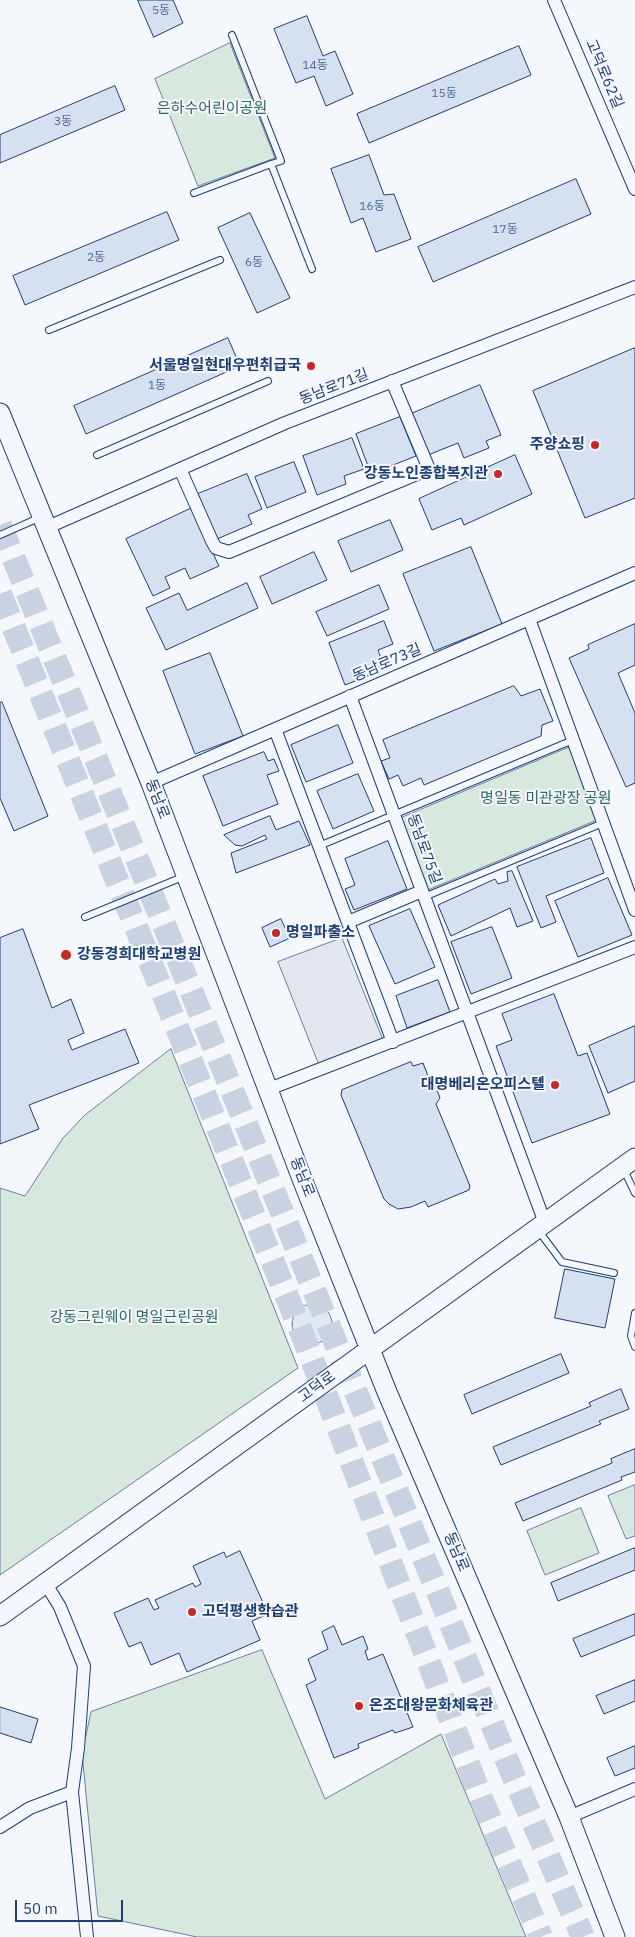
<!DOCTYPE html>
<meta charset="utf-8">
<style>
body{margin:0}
#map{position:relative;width:635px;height:1937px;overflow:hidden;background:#f4f7fb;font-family:"IBM Plex Sans",sans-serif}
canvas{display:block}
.scale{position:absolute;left:15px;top:1900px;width:108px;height:22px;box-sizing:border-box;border:2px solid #1d3f73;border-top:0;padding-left:6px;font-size:15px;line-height:18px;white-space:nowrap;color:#1d3f73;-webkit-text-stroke:4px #f4f7fb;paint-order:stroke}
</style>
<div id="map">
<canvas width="635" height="1937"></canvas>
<div class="scale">50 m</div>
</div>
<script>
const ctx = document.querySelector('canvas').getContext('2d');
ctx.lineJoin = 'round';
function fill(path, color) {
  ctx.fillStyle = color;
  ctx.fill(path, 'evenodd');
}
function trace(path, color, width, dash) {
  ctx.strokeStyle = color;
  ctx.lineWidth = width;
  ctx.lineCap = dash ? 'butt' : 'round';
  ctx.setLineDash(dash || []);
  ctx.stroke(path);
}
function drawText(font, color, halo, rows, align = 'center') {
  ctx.font = font + ' "IBM Plex Sans","Noto Sans KR",sans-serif';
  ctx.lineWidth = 4;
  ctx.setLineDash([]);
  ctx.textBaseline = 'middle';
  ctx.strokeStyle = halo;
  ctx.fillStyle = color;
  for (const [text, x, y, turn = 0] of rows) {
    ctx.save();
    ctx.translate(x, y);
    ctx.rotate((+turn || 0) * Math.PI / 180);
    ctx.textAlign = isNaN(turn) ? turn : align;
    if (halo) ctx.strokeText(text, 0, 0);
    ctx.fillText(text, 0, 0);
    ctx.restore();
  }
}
const green = new Path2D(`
 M230 43 275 158 198 186 155 79Z
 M570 747 597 820 428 890 401 818Z
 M171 1049 298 1368 0 1575V1188L25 1196 63 1138 85 1115Z
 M635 1485V1536L626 1539 608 1496Z
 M581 1508 599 1553 545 1575 527 1531Z
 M262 1650 325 1799 441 1734 526 1937H197L98 1916 82 1753 91 1712Z`);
const parking = new Path2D(`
 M342 938 383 1040 319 1065 278 962Z
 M292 1324a20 20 0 1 1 40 0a20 20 0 1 1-40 0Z`);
const building = new Path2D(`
 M138 0H173L183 23 154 37Z
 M307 16 323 56 335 51 353 94 326 106 314 76 296 83 274 29Z
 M519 46 531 75 369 143 357 114Z
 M115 86 125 110 0 163V135Z
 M369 155 384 195 394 194 411 239 376 252 363 218 351 223 331 169Z
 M576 179 591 214 433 282 418 247Z
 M167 212 179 240 25 305 13 276Z
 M250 213 290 298 257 313 218 228Z
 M228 338 240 366 86 434 74 406Z
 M635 348V498L585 518 533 391Z
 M480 385 501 435 486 441 489 448 464 458 458 443 428 455 411 414Z
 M400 417 416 456 378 471 375 464 368 466 356 434Z
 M352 438 364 469 344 476 346 484 317 495 303 456Z
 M515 455 532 494 464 525 461 518 432 530 419 499Z
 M294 462 306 492 267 508 255 477Z
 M247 474 262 509 248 515 252 524 217 539 198 494Z
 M192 508 219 566 190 579 185 568 165 577 170 588 153 596 126 539Z
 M390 520 403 550 351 572 338 541Z
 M471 547 502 624 434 651 403 574Z
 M314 552 327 580 272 604 260 577Z
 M247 583 258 608 166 650 146 608 179 593 187 610Z
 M379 585 389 609 327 636 316 612Z
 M384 621 393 644 378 650 385 669 345 685 329 643Z
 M635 624V665L618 673 635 713V783L626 787 569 658 589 649 588 645Z
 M210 653 243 736 195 754 163 671Z
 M514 686 521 696 540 689 553 721 542 725 541 736 424 785 421 778 403 786 398 775 389 779 381 761 390 758 383 740Z
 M2 702 48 816 14 831 0 798V703Z
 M338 725 353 763 306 782 291 745Z
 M264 752 268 761 274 759 279 771 267 775 278 804 223 826 203 776Z
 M358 774 374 811 333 829 317 791Z
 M270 816 276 830 299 821 310 845 236 873 231 853 267 839 265 835 242 846 235 845 224 835Z
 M591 838 604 873 546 896 556 922 541 928 517 867Z
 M388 841 407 889 354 910 345 889 355 885 345 859Z
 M512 871 533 921 517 927 510 908 451 936 438 905 495 879 498 884 508 881 507 872Z
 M608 878 632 935 578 957 555 901Z
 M410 909 435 967 395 984 369 926Z
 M281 919 290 938 270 947 262 928Z
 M492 927 512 978 471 994 451 942Z
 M23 929 52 1008 71 999 84 1033 68 1040 72 1050 125 1029 139 1063 29 1105 39 1129 0 1144V938Z
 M438 980 450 1012 407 1028 396 996Z
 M554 994 578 1056 587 1053 610 1114 532 1143 496 1046 512 1040 502 1014Z
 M635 1026V1081L608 1093 589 1046Z
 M411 1062 413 1066 423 1063 430 1081 434 1082 440 1098 436 1104 470 1186 469 1190 428 1207 425 1201 411 1207 398 1209 389 1204 384 1199 341 1095 342 1090Z
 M565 1269 615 1279 605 1328 555 1318Z
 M561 1354 569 1373 472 1414 464 1395Z
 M621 1389 629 1409 599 1421 601 1424 501 1465 493 1447 591 1406 589 1403Z
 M635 1449V1472L621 1477 622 1480 523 1521 515 1503 612 1463 611 1459Z
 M635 1548V1570L558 1601 551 1583Z
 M240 1551 268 1614 252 1621 260 1640 187 1672 179 1653 151 1665 141 1642 129 1647 114 1613 148 1598 154 1610 159 1608 155 1600 193 1583 195 1587 201 1584 193 1566 224 1552 226 1557Z
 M635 1614V1635L581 1657 573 1639Z
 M334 1626 342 1645 363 1636 368 1649 365 1651 368 1660 383 1654 413 1727 395 1733 393 1730 358 1744 359 1748 334 1758 306 1685 316 1680 308 1659 328 1649 322 1632Z
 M635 1680V1701L604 1714 596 1696Z
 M0 1707 38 1719 31 1743 0 1733Z
 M635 1746V1768L615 1776 607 1758Z`);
const highwayTunnel = new Path2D(`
 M0 525 513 1775 583 1937
 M0 594 303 1336 483 1803 541 1937`);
const lane = new Path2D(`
 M232 35 281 161 271 164
 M194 193 271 164 312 269
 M49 330 220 260
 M97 455 268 381
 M0 535 41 517
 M319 846 573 740
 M424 897 603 823
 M85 917 185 876
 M623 1168 635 1193
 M538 1230 562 1262 614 1273
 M635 1313 631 1336 635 1347`);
const street = new Path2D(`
 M554 0 635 189
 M180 469 212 541 216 548 229 552 429 469 392 381
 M48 527 285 423 635 287
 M529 619 635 910
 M350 696 545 1223
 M275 729 393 1042
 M151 783 635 573
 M348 922 422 891
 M269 1089 635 947
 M46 1584 60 1607 84 1666 78 1748 72 1792 87 1937
 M569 1817 635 1789
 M0 1827 30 1808 72 1792`);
const secondary = new Path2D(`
 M0 413 151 783 304 1184 387 1392 569 1817 615 1937
 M0 1616 635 1158`);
const markers = [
 [311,366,5,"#c62828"],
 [595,445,5,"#c62828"],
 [498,474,5,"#c62828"],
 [276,933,5,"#c62828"],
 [66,955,6,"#c62828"],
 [555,1085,5,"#c62828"],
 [192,1612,5,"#c62828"],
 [359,1706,5,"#c62828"]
];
const numberNames = [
 ["5동",161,11],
 ["14동",315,66],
 ["15동",444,94],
 ["3동",63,122],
 ["16동",372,207],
 ["17동",505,230],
 ["2동",96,258],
 ["6동",254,263],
 ["1동",157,386]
];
const streetNames = [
 ["고덕로62길",604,74,67],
 ["동남로71길",334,387,-21],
 ["동남로73길",387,663,-23],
 ["동남로",157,799,69],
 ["동남로75길",424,849,70],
 ["동남로",302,1177,69],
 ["고덕로",317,1387,-36],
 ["동남로",456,1552,67]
];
const parkNames = [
 ["은하수어린이공원",212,109],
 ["명일동 미관광장 공원",546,799],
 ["강동그린웨이 명일근린공원",134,1318]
];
const poiNames = [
 ["서울명일현대우편취급국",301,366],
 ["주양쇼핑",585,445],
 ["강동노인종합복지관",488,474],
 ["명일파출소",286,933,"left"],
 ["강동경희대학교병원",77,955,"left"],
 ["대명베리온오피스텔",545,1085],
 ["고덕평생학습관",202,1612,"left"],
 ["온조대왕문화체육관",369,1706,"left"]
];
fill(green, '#d7e8df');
trace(green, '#687fa3', 1);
fill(parking, '#e3e8f0');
trace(parking, '#687fa3', 1);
fill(building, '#d5e0f0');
trace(building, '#1d3f73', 1);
trace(highwayTunnel, '#c9d2e0', 24, [24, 12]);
trace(lane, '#1d3f73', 8);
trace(street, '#1d3f73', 14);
trace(secondary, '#1d3f73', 21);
trace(lane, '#f4f7fb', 6);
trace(street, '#f4f7fb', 12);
trace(secondary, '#f4f7fb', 19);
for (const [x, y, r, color] of markers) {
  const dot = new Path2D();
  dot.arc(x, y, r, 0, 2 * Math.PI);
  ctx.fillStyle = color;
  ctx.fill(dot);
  trace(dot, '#f4f7fb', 2);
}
drawText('12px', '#4b6792', null, numberNames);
drawText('15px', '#1d3f73', '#f4f7fb', streetNames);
drawText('15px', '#2c6c60', '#f4f7fb', parkNames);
drawText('bold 15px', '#1d3f73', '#f4f7fb', poiNames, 'right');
</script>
